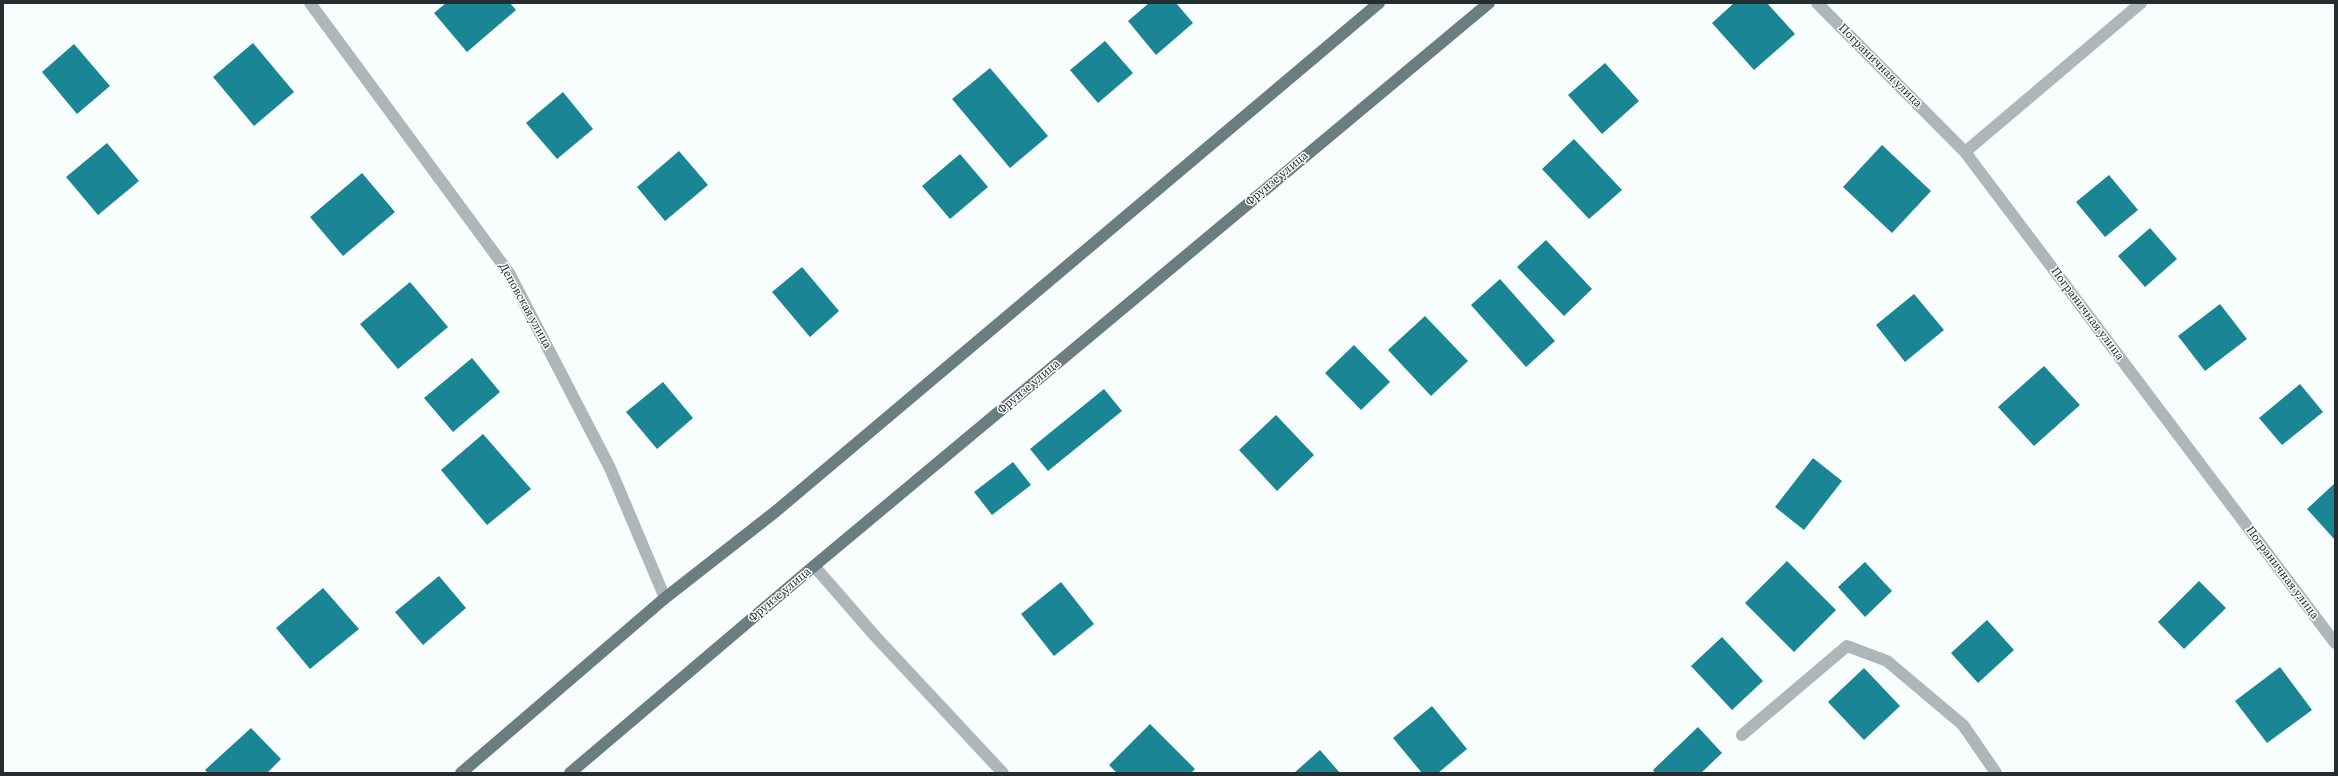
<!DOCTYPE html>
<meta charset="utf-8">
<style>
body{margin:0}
#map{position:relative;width:2338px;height:776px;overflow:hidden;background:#f8fdfd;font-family:"Source Serif 4",serif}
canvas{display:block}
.frame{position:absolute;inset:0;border:4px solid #242d2f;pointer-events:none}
</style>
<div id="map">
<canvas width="2338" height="776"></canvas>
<div class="frame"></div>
</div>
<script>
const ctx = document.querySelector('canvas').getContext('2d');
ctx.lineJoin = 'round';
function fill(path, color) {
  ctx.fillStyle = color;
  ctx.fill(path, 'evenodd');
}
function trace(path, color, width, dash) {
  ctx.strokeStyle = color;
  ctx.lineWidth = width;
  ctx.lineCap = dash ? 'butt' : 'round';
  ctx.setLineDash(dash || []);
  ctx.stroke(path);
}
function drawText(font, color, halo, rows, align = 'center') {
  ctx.font = font + ' "Source Serif 4",serif';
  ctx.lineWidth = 3;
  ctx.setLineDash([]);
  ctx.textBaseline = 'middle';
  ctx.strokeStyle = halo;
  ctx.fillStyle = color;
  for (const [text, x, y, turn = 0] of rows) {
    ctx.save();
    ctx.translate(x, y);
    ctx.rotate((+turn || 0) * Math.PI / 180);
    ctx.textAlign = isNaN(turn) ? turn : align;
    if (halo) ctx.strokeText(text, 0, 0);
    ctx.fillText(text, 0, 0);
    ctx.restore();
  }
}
const building = new Path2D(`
 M446 3H510L516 10 467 52 434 13Z
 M1149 3H1176L1193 23 1156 55 1128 21Z
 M1734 3H1767L1795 34 1754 70 1712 23Z
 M1105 41 1133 73 1098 103 1070 70Z
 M253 43 294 92 254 126 213 77Z
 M74 44 110 86 77 114 42 72Z
 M1605 63 1639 101 1602 134 1568 95Z
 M990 68 1048 136 1010 168 952 99Z
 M563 92 593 129 557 159 526 123Z
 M1574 139 1622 190 1589 219 1542 169Z
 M107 143 139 181 98 215 66 177Z
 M1882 145 1931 191 1892 233 1843 187Z
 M679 151 708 185 665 221 637 187Z
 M960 154 988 187 950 219 922 186Z
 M362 173 395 212 343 256 310 217Z
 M2109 175 2138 210 2105 237 2076 202Z
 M2150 228 2177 259 2145 287 2118 256Z
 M1546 240 1592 289 1564 316 1517 267Z
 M802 267 839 311 810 337 772 292Z
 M1500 279 1555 341 1526 367 1471 305Z
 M410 282 448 327 398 369 360 324Z
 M1914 294 1944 330 1905 362 1876 325Z
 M2220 304 2247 339 2205 371 2178 336Z
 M1425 316 1468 361 1431 396 1388 350Z
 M1354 345 1390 382 1361 410 1325 373Z
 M472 358 500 392 453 432 424 398Z
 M2044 366 2080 405 2034 446 1998 407Z
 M663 382 693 418 657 449 626 412Z
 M2300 384 2323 412 2282 445 2259 418Z
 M1104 389 1122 411 1048 471 1030 449Z
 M1276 415 1314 455 1277 491 1239 450Z
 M483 434 531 489 487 525 441 470Z
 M1813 458 1842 481 1804 530 1775 507Z
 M1013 462 1031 485 992 515 974 492Z
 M2335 483V540L2307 509Z
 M1787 561 1836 610 1794 652 1745 603Z
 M1865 562 1892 591 1865 617 1838 587Z
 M439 576 466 608 423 645 395 612Z
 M2199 581 2226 608 2184 649 2158 622Z
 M1061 582 1094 624 1054 656 1021 614Z
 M323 588 359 629 310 669 276 628Z
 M1987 620 2014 650 1978 683 1951 653Z
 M1722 637 1763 681 1732 710 1691 666Z
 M2280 667 2312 710 2267 743 2235 701Z
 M1864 668 1900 706 1864 740 1828 702Z
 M1432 706 1467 749 1438 773H1422L1393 738Z
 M1150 724 1195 769 1191 773H1117L1109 765Z
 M1698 727 1722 753 1701 773H1655L1653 770Z
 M251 728 281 759 267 773H208L205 770Z
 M1320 750 1340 773H1294Z`);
const minor = new Path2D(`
 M310 3 509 273 610 468 665 598
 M1817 3 1965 152 2335 643
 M1965 152 2141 3
 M814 566 875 636 1003 773
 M1742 735 1847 646 1887 661 1963 725 1996 773`);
const major = new Path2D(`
 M461 773 665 598 775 512 1379 3
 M570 773 814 566 1489 3`);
const streetNames = [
 ["Пограничная улица",1880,66,45],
 ["Фрунзе улица",1277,179,-40],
 ["Деповская улица",525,306,61],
 ["Пограничная улица",2087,314,53],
 ["Фрунзе улица",1029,387,-40],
 ["Пограничная улица",2282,573,53],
 ["Фрунзе улица",780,595,-40]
];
fill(building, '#1a8595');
trace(minor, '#adb7b9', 12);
trace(major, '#6b7d81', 12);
drawText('12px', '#242d2f', '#fff', streetNames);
</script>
